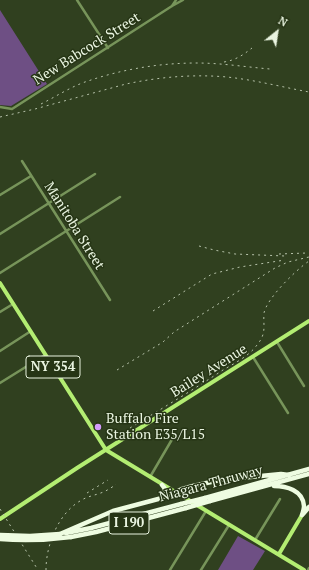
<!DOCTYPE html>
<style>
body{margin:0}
#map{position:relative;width:309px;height:570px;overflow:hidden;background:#30401f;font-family:"PT Serif",serif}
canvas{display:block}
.north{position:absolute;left:257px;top:12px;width:40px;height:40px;-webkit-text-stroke:3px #263515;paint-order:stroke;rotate:30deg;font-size:11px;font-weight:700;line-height:16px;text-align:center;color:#e9f4e0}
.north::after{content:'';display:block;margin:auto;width:14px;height:18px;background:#e9f4e0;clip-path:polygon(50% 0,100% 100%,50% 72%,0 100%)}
</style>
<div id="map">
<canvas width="309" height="570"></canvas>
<div class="north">N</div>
</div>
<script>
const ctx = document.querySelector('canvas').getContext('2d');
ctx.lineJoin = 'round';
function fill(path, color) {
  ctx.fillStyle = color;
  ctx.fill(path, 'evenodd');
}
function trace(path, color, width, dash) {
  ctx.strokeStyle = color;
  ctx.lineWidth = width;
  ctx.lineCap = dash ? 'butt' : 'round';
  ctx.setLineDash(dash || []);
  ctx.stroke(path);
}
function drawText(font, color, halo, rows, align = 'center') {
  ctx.font = font + ' "PT Serif",serif';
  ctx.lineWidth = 3;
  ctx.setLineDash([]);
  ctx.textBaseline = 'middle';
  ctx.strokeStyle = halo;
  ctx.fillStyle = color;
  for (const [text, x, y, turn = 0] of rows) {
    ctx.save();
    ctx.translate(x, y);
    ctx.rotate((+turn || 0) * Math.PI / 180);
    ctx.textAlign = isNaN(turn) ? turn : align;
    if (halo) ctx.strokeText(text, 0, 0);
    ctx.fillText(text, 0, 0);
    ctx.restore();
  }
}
const green = new Path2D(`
 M0 10 47 84 11 106 0 105Z
 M238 536 265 551 253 570H218Z`);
const street = new Path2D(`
 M77 0 108 48
 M172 6 176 0
 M0 107 12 109 172 6 183 0
 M22 161 110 300
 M0 195 31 176
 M0 234 95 174
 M0 273 120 197
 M0 312 13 304
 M277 342 304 386
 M0 351 31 331
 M253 357 288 413
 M0 383 45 355
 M150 477 174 436
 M255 540 280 499
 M170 570 206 511
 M201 570 229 525
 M308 570 309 568`);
const primary = new Path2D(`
 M0 283 106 450 304 570
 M0 519 77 468 309 321
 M279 554 302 515`);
const highway = new Path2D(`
 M162 485C166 489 167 493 163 497
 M274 486C286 486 303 490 304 506 304 509 303 512 302 515
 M205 498 309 469
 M210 501 309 474
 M303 514 309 507
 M66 533 91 528 181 504
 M60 534 113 511 162 498 182 489 193 486 220 480 281 474 289 475
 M71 537 96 532 186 508`);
const rail = new Path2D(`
 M224 62C236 60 243 55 252 48
 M41 104C57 96 72 86 88 81 123 69 160 63 197 63 221 63 246 67 270 69
 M0 117 35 109 126 84C159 77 193 74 227 77 255 80 282 87 309 92
 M199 246 214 250 235 254 285 256
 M279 254 307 253
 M153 311 212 274 240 267 285 260
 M117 370 163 342 174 332 275 268 288 262 309 257
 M130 428C161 409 193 390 223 370 235 363 249 356 257 345 267 333 263 326 264 313 267 298 296 270 309 261
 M87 493 108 480
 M0 509 38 570
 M46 570C46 545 58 514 80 501 89 495 100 495 109 489 111 488 114 486 116 484`);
const highwayBridge = new Path2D(`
 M181 504 205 498
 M186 508 210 501
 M0 535 30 536 60 534
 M0 539C24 541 48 540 71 537`);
const markers = [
 [98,427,4,"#d39cfc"]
];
const shields = [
 [53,367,54],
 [129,523,40]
];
const shieldNames = [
 ["NY 354",53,367],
 ["I 190",129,523]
];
const streetNames = [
 ["New Babcock Street",87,49,-32],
 ["Manitoba Street",74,226,58],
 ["Bailey Avenue",209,371,-32],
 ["Niagara Thruway",211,484,-15]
];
const poiNames = [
 ["Buffalo Fire",106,419],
 ["Station E35/L15",106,435]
];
fill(green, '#6e4f84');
trace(street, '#77945a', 2.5);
trace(primary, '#b3ed72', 4);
trace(highway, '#eefce1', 4.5);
trace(rail, '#b6c2aa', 1, [2, 4]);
trace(highwayBridge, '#eefce1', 4.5);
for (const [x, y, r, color] of markers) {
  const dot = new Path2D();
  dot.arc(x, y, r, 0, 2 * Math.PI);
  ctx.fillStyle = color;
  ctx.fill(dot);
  trace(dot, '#263515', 1.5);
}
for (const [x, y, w] of shields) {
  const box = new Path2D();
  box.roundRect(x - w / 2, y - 11, w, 22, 3);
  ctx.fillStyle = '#263515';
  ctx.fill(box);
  trace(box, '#e9f4e0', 1);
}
drawText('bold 13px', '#e9f4e0', null, shieldNames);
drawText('14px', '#e9f4e0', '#263515', streetNames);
drawText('14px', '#e9f4e0', '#263515', poiNames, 'left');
</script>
